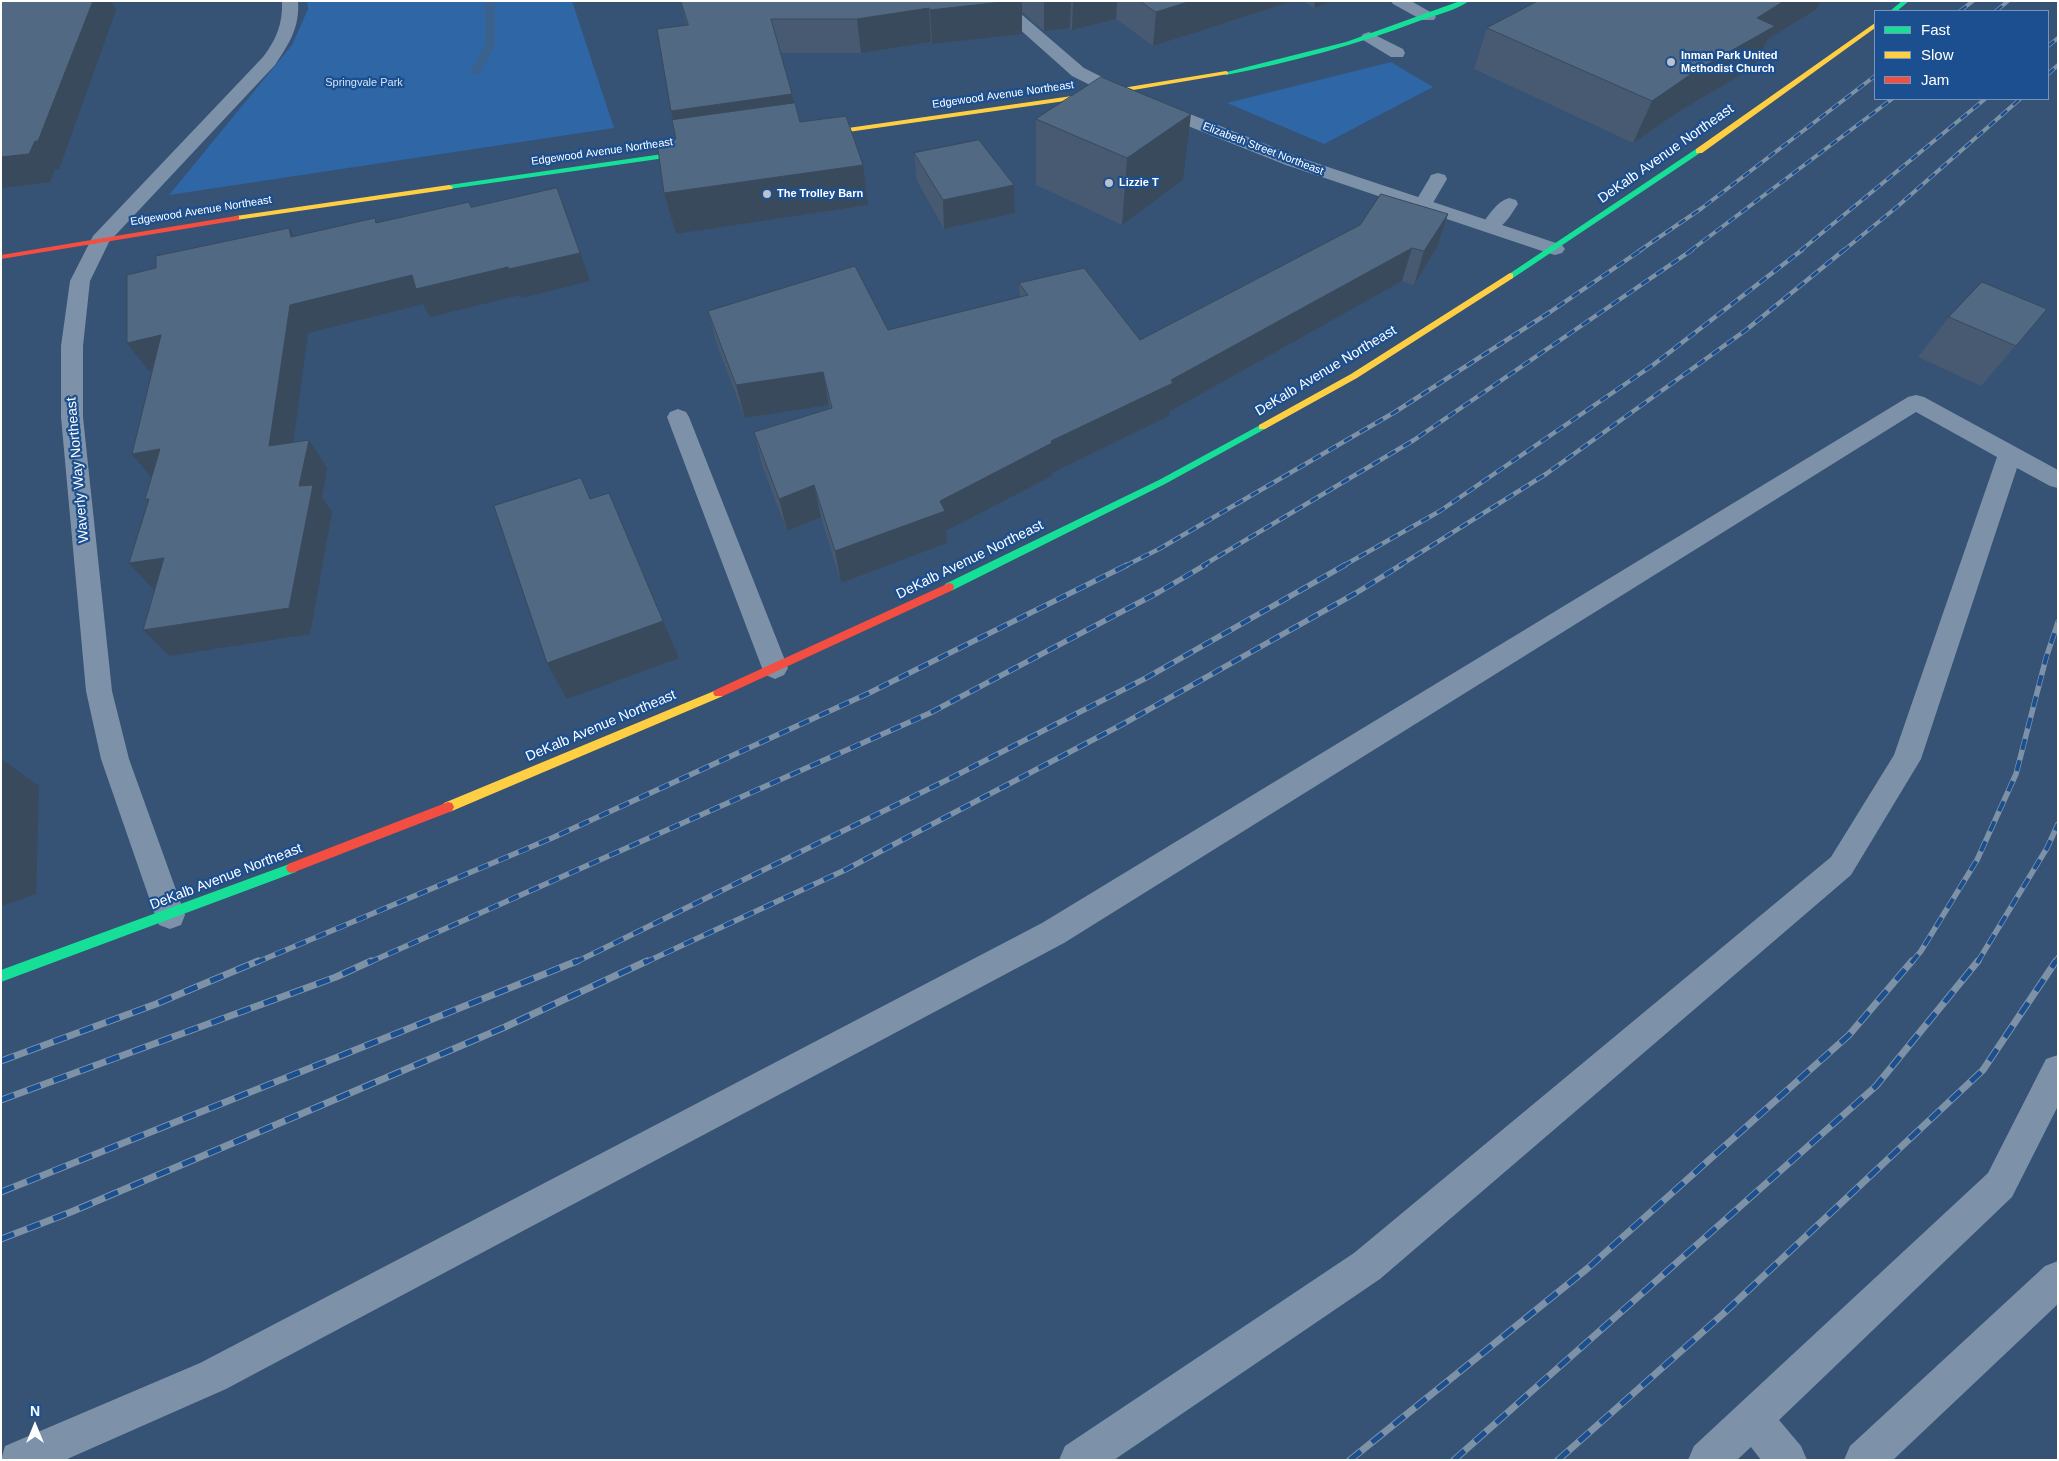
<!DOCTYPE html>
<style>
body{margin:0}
#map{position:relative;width:2059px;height:1461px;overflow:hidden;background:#365274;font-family:Arial,sans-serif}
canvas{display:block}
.frame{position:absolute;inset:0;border:2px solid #fff;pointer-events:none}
.legend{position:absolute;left:1874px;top:10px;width:175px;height:90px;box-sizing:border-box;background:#1b4f8f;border:1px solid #7695bc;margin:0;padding:6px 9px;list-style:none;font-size:15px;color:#fff}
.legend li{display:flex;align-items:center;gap:10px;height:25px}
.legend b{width:25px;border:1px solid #7695bc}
.north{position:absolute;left:10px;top:1401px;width:50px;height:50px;-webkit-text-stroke:4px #1b4f8f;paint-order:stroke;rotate:0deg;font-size:14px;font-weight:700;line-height:20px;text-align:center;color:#fff}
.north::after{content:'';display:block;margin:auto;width:18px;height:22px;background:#fff;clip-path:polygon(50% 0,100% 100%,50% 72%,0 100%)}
</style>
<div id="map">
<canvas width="2059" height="1461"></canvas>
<div class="frame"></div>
<ul class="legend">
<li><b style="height:6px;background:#16e098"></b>Fast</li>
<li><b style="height:6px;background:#ffcf43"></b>Slow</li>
<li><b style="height:6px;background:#f24e42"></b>Jam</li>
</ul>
<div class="north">N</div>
</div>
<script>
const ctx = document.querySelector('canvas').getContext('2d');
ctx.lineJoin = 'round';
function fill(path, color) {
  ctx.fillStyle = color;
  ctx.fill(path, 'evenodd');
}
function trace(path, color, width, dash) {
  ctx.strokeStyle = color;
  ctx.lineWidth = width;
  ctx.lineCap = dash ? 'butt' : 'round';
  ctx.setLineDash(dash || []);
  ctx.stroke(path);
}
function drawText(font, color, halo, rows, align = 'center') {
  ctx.font = font + ' Arial,sans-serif';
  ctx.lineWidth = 4.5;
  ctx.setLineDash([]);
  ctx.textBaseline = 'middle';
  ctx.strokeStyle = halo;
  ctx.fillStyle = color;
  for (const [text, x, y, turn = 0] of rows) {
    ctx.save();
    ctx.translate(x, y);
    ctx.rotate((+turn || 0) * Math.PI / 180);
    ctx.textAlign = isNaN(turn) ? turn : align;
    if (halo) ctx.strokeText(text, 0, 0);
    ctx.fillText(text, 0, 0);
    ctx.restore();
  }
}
const green = new Path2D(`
 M307 1H572L614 128 169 195 292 45 308 9Z
 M1391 62 1433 87 1324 144 1227 103Z`);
const stream = new Path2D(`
 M485 1H495V45L480 72 475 75 470 72 485 45Z`);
const lane = new Path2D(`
 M1391 1H1411L1434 14 1436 17 1434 20H1422L1393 4Z
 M1369 32 1403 49 1405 53 1403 57H1391L1363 40 1361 37 1363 34Z
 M1438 173 1445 175 1447 179 1430 208 1423 210 1416 208 1414 204 1429 179 1431 175Z
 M1509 198 1516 200 1518 204C1510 216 1501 234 1484 230L1481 226C1488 216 1497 201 1509 198Z
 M1916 395 1924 397 2058 470V488L2050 486 2017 468 1921 759 1851 875 1380 1279 1114 1460H1059L1065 1446 1354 1253 1831 857 1894 755 1997 457 1916 412 1064 943 226 1389 65 1460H1L5 1446 200 1363 1042 923 1908 397Z
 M678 409 686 412 689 417 788 668 784 675 775 679 766 675 762 668 667 417 670 412Z
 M2058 1055V1106L2012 1197 1779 1420 1801 1446 1807 1460H1761L1751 1447 1737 1460H1688L1694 1446 1988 1173 2046 1059Z
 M2058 1261V1304L1893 1460H1844L1850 1446 2045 1266Z`);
const street = new Path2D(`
 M282 1H298C300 27 289 44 275 65L109 242 90 281 83 346V417L112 691 129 759 185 915 181 925 170 929 159 925 155 915 101 759 86 691 61 417V346L70 281 93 236 263 57C276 40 283 24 282 1Z
 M988 1H1006L1084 68 1122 87 1298 157 1562 245 1565 249 1562 253 1555 255 1548 253 1286 165 1110 95 1072 76Z`);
const fast = new Path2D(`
 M1460 1H1469C1455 11 1435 15 1419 21 1356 45 1292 62 1226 75L1223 73 1346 42Z
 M1902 1H1909L1897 11H1890Z
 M697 149H700V153L449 189 445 187 449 185Z
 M1696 149 1703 151 1513 278 1510 279 1506 276Z
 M1262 424 1267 427 1265 429 1165 484 953 590 949 591 944 587 945 584 1159 480Z
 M292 863 296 864 298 868 296 872 1 982V970Z`);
const slow = new Path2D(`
 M1875 23V28L1702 153H1696V149Z
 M1226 71 1228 72V74L1086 98 813 137 809 135 813 133 1086 94Z
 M449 185 453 187 452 189 236 220 232 218 236 216Z
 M1510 273 1513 274V278L1357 378 1265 429H1259V425L1351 374Z
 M719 689 723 690 725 693 723 696 452 811 448 812 444 811 442 807 444 803Z`);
const jam = new Path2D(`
 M236 216H239V220L1 259V255Z
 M949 583 953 584 954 587 953 590 723 696H715L713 693 715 690Z
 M448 802 452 803 454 807 452 811 292 873 288 872 286 868 288 864Z`);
const railFar3 = new Path2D(`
 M1960 11 1973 1
 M1996 11 2008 1
 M2048 46 2058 38
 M2048 74 2058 65
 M1639 251 1702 208 1875 76
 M1690 251 1892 99
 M1800 251 1985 99
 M1843 251 1898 206 2020 99`);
const railFar2 = new Path2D(`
 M1125 566 1159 549 1395 412 1550 312 1641 250
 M1202 566 1414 440 1692 250
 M1343 566 1440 511 1653 365 1802 250
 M1399 566 1546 474 1746 330 1844 250`);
const railFar1 = new Path2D(`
 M255 963 552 838 869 693 1127 565
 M368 963 930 713 1159 592 1205 565
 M574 963 951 778 1146 678 1345 565
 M644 963 845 870 1123 724 1356 593 1401 565
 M1911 963 1921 951 1977 860 2016 774 2046 658 2058 622
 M1977 963 2047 848 2058 824
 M2055 963 2058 958`);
const rail = new Path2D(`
 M1 1061 156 1004 258 961
 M1 1100 336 977 371 961
 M1 1192 577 961
 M1 1239 71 1212 505 1027 647 961
 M1350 1460 1588 1268 1849 1035 1912 961
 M1454 1460 1876 1086 1978 961
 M1558 1460 1723 1314 1983 1070 2056 961`);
const wall = new Path2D(`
 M680 1H1293L1153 46 1116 19 1072 30 1070 28 1044 31 1022 12V34L932 44 931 42 861 53H780L793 103 800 122 863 165 868 205 676 234 664 193 676 139 673 120 687 26Z
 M1304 1H1333L1314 8Z
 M1538 1H1821L1817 9 1768 39 1754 67 1678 112 1633 143 1474 69 1487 28Z
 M1036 119 1183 180 1122 225 1036 185Z
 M914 153 1014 185 1015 213 944 229 917 181Z
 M1448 214 1437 247 1414 285 1402 281 1169 412V416L1052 473V476L946 531 947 543 841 583 821 517 787 531 762 465 754 432 830 408 829 405 745 418 717 345 708 311 888 330 1020 298 1019 283 1140 340Z
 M2047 309 1981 386 1918 357 1949 317Z`);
const shadedWall = new Path2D(`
 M93 1H111L116 10 59 169H55L50 182 1 188V157Z
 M1011 1H1022V34L932 44 930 10Z
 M1044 1H1071L1070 28 1044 31Z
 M1073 1H1117L1116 19 1072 30Z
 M1191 1H1293L1153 46 1156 12Z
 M1315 1H1333L1314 8Z
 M1784 1H1821L1817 9 1768 39 1754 67 1678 112 1633 143 1652 101 1697 70 1757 18Z
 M929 8 931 42 861 53 857 19Z
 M792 94 798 129 680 146 671 111Z
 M1191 114 1183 180 1122 225 1127 158Z
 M863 165 868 205 676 234 664 193Z
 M1014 185 1015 213 944 229 943 200Z
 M557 188 590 281 521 298 520 295 430 317 423 304 308 333 289 473 269 446 290 305Z
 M1448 214 1437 247 1414 285 1424 251Z
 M289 228 305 256 291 237Z
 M1412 248 1402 281 1169 412V416L1052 473V476L946 531 947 543 841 583 835 551 940 501 1051 441 1171 380Z
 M161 335 182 363 149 371 127 343Z
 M823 372 829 405 745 418 736 385Z
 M309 440 327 468 322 497 332 512 310 634 169 656 143 630 299 486Z
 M160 449 155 482 132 454Z
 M814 485 821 517 787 531 779 499Z
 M164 558 154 590 129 563Z
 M663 621 679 658 567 699 547 663Z
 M1 759 39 786 36 894 1 906Z`);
const building = new Path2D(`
 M1 1H93L38 141H35L29 154 1 157Z
 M681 1H1011L930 10 929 8 857 19H771L792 94 671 111 657 29 688 25Z
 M1140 1H1191L1156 12Z
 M1538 1H1784L1757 18 1775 26 1697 70 1652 101 1487 28Z
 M1101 77 1191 114 1127 158 1036 119Z
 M795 103 800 122 846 116 863 165 664 193 657 142 676 139 672 120Z
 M979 140 1014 185 943 200 914 153Z
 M557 188 580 253 509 269 508 267 416 289 412 275 290 305 269 446 309 440 299 486 313 485 289 608 143 630 164 558 129 563 149 499H145L160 449 132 454 161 335 127 343V275L156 268V256L289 228 291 237 375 218 376 223 469 202 471 207Z
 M1381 194 1448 214 1424 251 1412 248 1171 380 1173 383 1051 441 1052 443 940 501 945 511 835 551 814 485 779 499 754 432 832 408 823 372 736 385 708 311 855 266 888 330 1028 295 1019 283 1084 268 1140 340 1360 225Z
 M1982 282 2047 309 2016 346 1949 317Z
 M581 478 590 499 609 493 663 621 547 663 494 506Z`);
const markers = [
 [1671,62,5,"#b9c2ce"],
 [1109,183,5,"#b9c2ce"],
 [767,194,5,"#b9c2ce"]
];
const farPoinames = [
 ["Inman Park United",1681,56],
 ["Methodist Church",1681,69],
 ["Lizzie T",1119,183],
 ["The Trolley Barn",777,194]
];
const farParknames = [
 ["Springvale Park",364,83]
];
const farStreetnames = [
 ["Edgewood Avenue Northeast",1003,95,-8],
 ["Elizabeth Street Northeast",1263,149,21],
 ["Edgewood Avenue Northeast",602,152,-8],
 ["Edgewood Avenue Northeast",201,211,-9]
];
const streetNames = [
 ["DeKalb Avenue Northeast",1666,154,-35],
 ["DeKalb Avenue Northeast",1326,371,-31],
 ["Waverly Way Northeast",78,470,-95],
 ["DeKalb Avenue Northeast",970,560,-26],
 ["DeKalb Avenue Northeast",601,726,-23],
 ["DeKalb Avenue Northeast",226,877,-21]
];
fill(green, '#2f66a5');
fill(stream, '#3b618d');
fill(lane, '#7d92a8');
fill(street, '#7d92a8');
fill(fast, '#16e098');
fill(slow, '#ffcf43');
fill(jam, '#f24e42');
trace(railFar3, '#7e92a7', 4);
trace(railFar2, '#7e92a7', 4.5);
trace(railFar1, '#7e92a7', 5.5);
trace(rail, '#7e92a7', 7);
trace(railFar3, '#1b4f8f', 2.5, [8]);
trace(railFar2, '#1b4f8f', 3, [9]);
trace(railFar1, '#1b4f8f', 4, [11]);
trace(rail, '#1b4f8f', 5, [14]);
fill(wall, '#475a72');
fill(shadedWall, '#394a5c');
fill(building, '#526984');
trace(building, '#394a5c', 1);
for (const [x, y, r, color] of markers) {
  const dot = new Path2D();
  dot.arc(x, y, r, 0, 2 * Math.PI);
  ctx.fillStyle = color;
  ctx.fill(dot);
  trace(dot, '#1b4f8f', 2);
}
drawText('bold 11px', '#fff', '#1b4f8f', farPoinames, 'left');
drawText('11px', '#cfe3fa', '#1b4f8f', farParknames);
drawText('11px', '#fff', '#1b4f8f', farStreetnames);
drawText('14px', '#fff', '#1b4f8f', streetNames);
</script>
